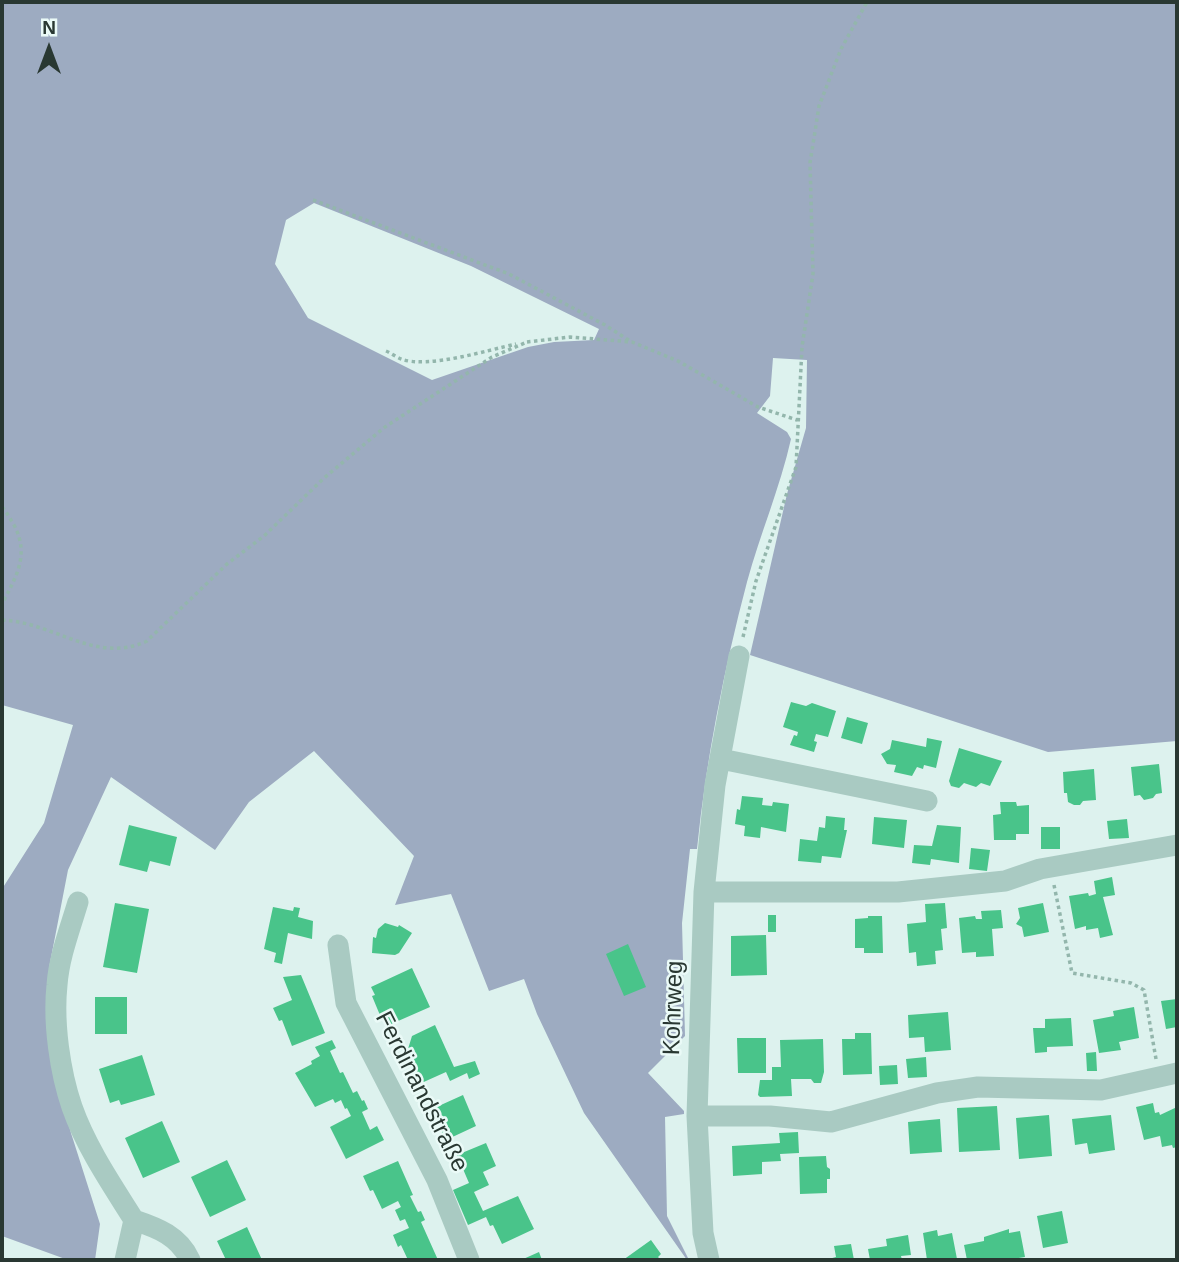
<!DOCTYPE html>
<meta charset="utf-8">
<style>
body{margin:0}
#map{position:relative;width:1179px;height:1262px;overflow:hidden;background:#ddf2ee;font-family:Arial,sans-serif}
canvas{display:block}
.frame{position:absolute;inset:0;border:4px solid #293832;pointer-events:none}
.north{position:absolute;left:14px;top:14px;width:70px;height:70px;-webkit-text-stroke:5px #eafaf7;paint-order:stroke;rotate:0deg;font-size:19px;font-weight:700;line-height:28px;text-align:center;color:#293832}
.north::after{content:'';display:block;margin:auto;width:24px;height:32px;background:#293832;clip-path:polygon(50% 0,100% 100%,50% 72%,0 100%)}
</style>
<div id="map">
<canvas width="1179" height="1262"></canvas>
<div class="frame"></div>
<div class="north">N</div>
</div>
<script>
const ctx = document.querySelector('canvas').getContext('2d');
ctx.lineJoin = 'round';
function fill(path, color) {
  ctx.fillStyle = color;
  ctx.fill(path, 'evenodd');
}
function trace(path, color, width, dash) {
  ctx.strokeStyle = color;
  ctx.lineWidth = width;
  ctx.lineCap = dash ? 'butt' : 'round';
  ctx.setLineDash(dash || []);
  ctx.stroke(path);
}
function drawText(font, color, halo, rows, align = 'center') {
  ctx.font = font + ' Arial,sans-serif';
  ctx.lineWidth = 5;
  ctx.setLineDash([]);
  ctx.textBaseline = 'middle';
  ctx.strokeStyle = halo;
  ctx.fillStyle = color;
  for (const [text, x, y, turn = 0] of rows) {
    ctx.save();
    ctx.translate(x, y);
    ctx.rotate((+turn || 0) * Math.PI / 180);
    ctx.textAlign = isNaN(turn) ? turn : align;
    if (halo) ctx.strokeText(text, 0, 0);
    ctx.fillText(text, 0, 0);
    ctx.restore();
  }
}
const green = new Path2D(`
 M2 2H1177V741L1048 752 750 655 787 494 806 428 807 360 773 358 770 396 757 413 787 432 791 439C780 488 760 534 747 582 724 669 706 760 697 849H690L682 923 685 1036 648 1073 684 1111V1114L665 1117 667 1216 689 1260H687L584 1113 537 1014 524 979 489 991 451 894 395 905 414 856 314 751 249 802 215 850 111 777 68 870 49 968 50 1051 71 1133 100 1224 95 1260H68L2 1236V889L44 823 73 725 2 705ZM314 203 471 266 599 329 594 340 554 342 528 347 432 380 308 318 275 264 286 220Z`);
const building = new Path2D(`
 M791 702 806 706 812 703 836 711 828 737 816 734 814 741 817 742 814 752 790 745 794 735 797 736 798 732 783 727Z
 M847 717 868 723 862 744 841 738Z
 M927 738 942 741 936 768 924 765 923 769 917 767 912 776 894 772 896 765 887 764 881 754 890 749 892 740 926 747Z
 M959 748 1002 761 990 786 981 783 976 787 964 783 959 788 951 786 949 781Z
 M1159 764 1162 793 1156 794 1153 798 1144 800 1140 795 1134 796 1131 767Z
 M1094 769 1096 800 1083 801 1080 805H1074L1068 802 1067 793H1064L1063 772Z
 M742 796 763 798 762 805 772 806 773 802 789 804 786 832 761 827 760 838 744 836 745 826 735 824 737 809 740 810Z
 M1000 802H1016L1017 806 1029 805V834H1016V840H994L993 815 1001 814Z
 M826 816 845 818 844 830H847L841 858 822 856 821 863 798 861 800 839 817 841 819 827 825 828Z
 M874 817 907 820 904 848 872 844Z
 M1127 819 1129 838 1109 839 1107 821Z
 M129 825 177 837 170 866 150 861 147 872 119 865Z
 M937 825 961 827 959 863 931 859 930 865 912 863 914 845 932 846Z
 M1041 827H1060V849H1041Z
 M971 848 990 850 987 871 969 869Z
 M1112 877 1115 895 1103 897 1113 935 1100 938 1098 928 1086 930V926L1075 929 1069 896 1088 893 1089 896 1096 894 1094 881Z
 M115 903 149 909 137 973 103 967Z
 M945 903 947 928 941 929 943 950 935 951 936 964 917 966 916 952 909 953 907 924 926 922 925 904Z
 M1043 903 1049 932 1024 937 1022 927 1016 924 1020 918 1018 908Z
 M273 907 293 911 294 907 300 908 298 917 313 921 312 939 288 933 282 964 274 962 276 953 264 949Z
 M1001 910 1003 928 992 929 994 956 976 957V952L962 953 959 918 975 916 976 919H982L981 911Z
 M768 915H776V932H768Z
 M868 916H882L883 953H864V948H855V919L868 918Z
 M385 923 398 927 399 925 412 933 399 953 395 955 372 953 373 937 376 938 378 929Z
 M766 935 767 975 731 976V936Z
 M628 944 646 987 624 996 606 954Z
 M412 968 430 1007 389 1025 386 1018 382 1020 372 996 375 995 371 987Z
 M301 975 325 1033 292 1046 282 1020 279 1021 273 1008 292 1000 283 977Z
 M95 997H127V1034H95Z
 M1177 999V1027L1166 1029 1161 1001Z
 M1134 1007 1139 1038 1119 1042 1121 1050 1099 1053 1093 1020 1114 1016 1113 1011Z
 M948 1012 951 1050 925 1052 924 1037 909 1038 908 1015Z
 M1071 1018 1073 1046 1047 1047V1052L1035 1053 1033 1028H1045V1019Z
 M435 1025 454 1067 475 1061 480 1074 469 1079 467 1073 450 1081 446 1072 417 1085 412 1072 417 1070 408 1049 412 1036Z
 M855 1033H871L872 1074 843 1075 842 1039H855Z
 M737 1038H766V1073H738Z
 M823 1039 824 1072 821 1083H814L811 1079H791L792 1096 760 1097 758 1095 760 1080H772V1067H781L780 1040Z
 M332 1040 336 1048 330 1051 340 1073 343 1072 353 1093 357 1091 362 1101 364 1100 368 1109 362 1112 370 1130 377 1126 384 1140 346 1159 330 1127 351 1116 347 1108 345 1109 341 1100 335 1103 333 1099 315 1107 295 1073 312 1064 311 1061 320 1056 315 1047Z
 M1096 1052 1097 1071H1087L1086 1053Z
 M142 1055 155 1095 121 1105 119 1100 110 1103 99 1069Z
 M926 1057 927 1077 908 1078 906 1059Z
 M897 1065 898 1084 880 1085 879 1066Z
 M463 1095 476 1126 446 1140 432 1109Z
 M1153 1103 1155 1113 1159 1112 1160 1115 1177 1107V1147L1173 1148 1172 1145 1162 1147 1160 1136 1144 1140 1136 1107Z
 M997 1106 1000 1150 959 1152 957 1108Z
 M1049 1115 1052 1156 1019 1159 1016 1118Z
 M1111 1115 1115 1150 1089 1154 1087 1143 1075 1145 1072 1119Z
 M940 1119 942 1152 910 1154 908 1122Z
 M162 1121 180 1162 143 1178 125 1138Z
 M798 1132 799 1153 780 1154 781 1161 762 1162V1174L733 1176 732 1146 780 1143 779 1133Z
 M486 1143 496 1166 483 1172 489 1185 474 1192 483 1211 518 1196 534 1229 502 1244 493 1225 490 1226 486 1217 468 1225 453 1190 469 1183 457 1155Z
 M826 1156 827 1167 830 1169V1179H827V1193L800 1194 799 1157Z
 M227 1160 246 1200 210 1217 191 1177Z
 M398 1161 413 1195 410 1196 418 1212 421 1211 425 1220 421 1222 438 1260H408L401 1245 398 1247 393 1235 409 1228 405 1219 400 1221 395 1210 401 1207 398 1201 382 1209 373 1190 370 1191 363 1176Z
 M1062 1211 1068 1243 1043 1248 1037 1216Z
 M247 1227 262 1260H226L217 1241Z
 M1009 1229V1233L1020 1231 1025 1257 1006 1260H967L964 1245 984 1241V1237Z
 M937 1230 938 1236 952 1233 957 1259 927 1260 923 1233Z
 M908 1235 911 1255 901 1256 902 1260H870L868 1249 887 1246 886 1239Z
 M651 1240 661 1254 658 1257 661 1260H623Z
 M851 1244 854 1260H825L836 1257 834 1246Z
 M539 1252 542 1260H521Z`);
const path = new Path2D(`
 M313 200 509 274 605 325 630 341
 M527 342 570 337 632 342 678 361 758 407 797 420
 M386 351C391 353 396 357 401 359 428 369 488 350 516 344
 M2 507C7 512 10 519 14 525 30 555 16 577 2 604
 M2 620C54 622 96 665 147 641L227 564 264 536 323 479 385 427 492 357 527 342
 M743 637 756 581 796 467 802 347 813 274 810 163 819 106 841 49 867 2
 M1054 885 1072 973 1131 983 1144 990 1156 1059`);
const street = new Path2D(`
 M721 759 927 801
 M704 892H898L1005 881 1040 869 1177 845
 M78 902C70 929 59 957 57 985 53 1023 60 1072 72 1107 86 1147 112 1185 134 1220 158 1228 179 1236 190 1260
 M338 945 346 1003 437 1180 469 1260
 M697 1116H770L831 1122 937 1093 978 1087 1101 1090 1177 1073
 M125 1260 134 1220
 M709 1260 703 1233 697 1116 704 892 715 785 739 656`);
const streetNames = [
 ["Kohrweg",674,1008,-88],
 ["Ferdinandstraße",421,1092,63]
];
fill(green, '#9dabc1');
fill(building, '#49c48a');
trace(path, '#93b6ac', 3.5, [3.5, 3.5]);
trace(street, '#a9cac2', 21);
drawText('24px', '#293832', '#eafaf7', streetNames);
</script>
